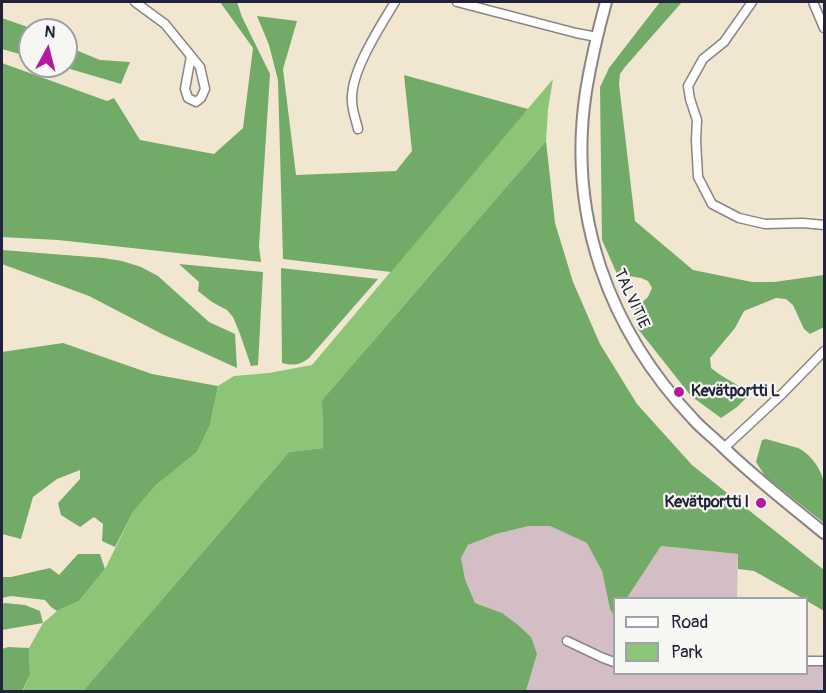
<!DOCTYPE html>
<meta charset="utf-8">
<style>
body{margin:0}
#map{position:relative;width:826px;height:693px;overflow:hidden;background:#f1e6d0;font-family:Pangolin,sans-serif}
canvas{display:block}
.frame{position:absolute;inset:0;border:3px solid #22223b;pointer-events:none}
.legend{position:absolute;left:613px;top:597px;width:195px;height:78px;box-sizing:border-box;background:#f6f6f2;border:2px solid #a1a1a9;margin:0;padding:8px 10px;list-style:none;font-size:18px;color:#22223b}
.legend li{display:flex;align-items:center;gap:12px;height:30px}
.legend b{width:30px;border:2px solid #a1a1a9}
.north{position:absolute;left:18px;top:18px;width:60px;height:60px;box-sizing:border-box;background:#f6f6f2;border:2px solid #a1a1a9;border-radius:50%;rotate:7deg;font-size:16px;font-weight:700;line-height:24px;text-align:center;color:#22223b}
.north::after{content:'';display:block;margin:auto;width:21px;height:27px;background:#b5179e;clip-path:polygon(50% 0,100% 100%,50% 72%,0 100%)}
</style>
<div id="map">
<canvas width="826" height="693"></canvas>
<div class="frame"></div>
<ul class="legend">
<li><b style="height:8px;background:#fff"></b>Road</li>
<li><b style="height:16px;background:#8dc578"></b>Park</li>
</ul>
<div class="north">N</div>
</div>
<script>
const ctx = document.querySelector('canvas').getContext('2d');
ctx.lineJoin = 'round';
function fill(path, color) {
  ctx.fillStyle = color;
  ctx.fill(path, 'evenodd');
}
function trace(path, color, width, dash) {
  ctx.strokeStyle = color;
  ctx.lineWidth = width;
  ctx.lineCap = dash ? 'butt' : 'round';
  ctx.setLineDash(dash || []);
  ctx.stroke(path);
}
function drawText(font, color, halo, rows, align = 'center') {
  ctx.font = font + ' Pangolin,sans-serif';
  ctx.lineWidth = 4.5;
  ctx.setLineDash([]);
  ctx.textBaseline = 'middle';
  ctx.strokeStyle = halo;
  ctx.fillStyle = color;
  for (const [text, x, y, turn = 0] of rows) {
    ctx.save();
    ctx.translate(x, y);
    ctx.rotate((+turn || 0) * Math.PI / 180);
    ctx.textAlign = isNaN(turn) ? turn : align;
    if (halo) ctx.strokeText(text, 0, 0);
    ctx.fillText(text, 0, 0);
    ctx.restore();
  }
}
const industrial = new Path2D(`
 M529 526H550L588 543 602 571 610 609 614 616V674H806L807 657 824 656V691H526L537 654 502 613 475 603 465 579 461 558 468 545 496 534Z
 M661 546 738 554 737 598H627Z`);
const green = new Path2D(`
 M553 79 548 109 546 141 322 400 323 448 289 452 83 691 22 692 30 675 29 648 43 623 57 611 79 601 105 569 133 512 155 486 197 452 210 425 218 386 234 376 269 373 312 365Z`);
const forest = new Path2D(`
 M220 2H237L242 17 270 74 259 246 261 262 58 240 2 237V63L107 101 114 98 140 140 214 154 243 128 253 48Z
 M660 2H682L625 67 620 74 619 84 635 221 693 270 752 282H774L824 275V327L810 334 804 329 793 305 786 299 776 298 744 311 735 328 710 358 711 368C723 378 738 384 750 394L737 407 721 418 691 396 638 329 635 319V309L648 297 652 288 648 281 641 278 617 274 602 240 600 87 609 68Z
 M257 16 297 21 283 69 296 175 396 171 412 151 404 75 528 109 391 272 283 259 278 80 269 45Z
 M2 18 36 30H30V57L2 49Z
 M66 46 100 60 130 62 121 84 60 66H66Z
 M546 141 555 223 573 282 600 344 637 404 692 465 824 570V611L807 601 806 598H802L754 571 738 569V554L661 546 627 598H614V616L610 609 602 571 587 543 550 526H529L496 534 468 545 461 558 465 579 475 603 502 613 518 625 531 637 537 654 526 691H83L289 452 323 448 322 400Z
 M2 250 103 258 122 261 141 267 158 276 209 322 235 334 237 368 162 334 89 296 2 264Z
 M179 264 263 272 258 365 251 366 240 334 233 317 227 310 212 302 198 291 199 282Z
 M281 268 378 279 309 358C300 365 294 366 282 363Z
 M63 343 152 374 218 386 210 425 197 452 155 486 133 512 115 547 102 541 103 524 94 517 80 527 61 515 58 503 80 479V470L57 479 33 497 21 539 2 534V352Z
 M766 439 798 448C811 454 823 471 824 485 826 497 825 511 824 523L765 476 756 462 762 440Z
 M78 554H100L105 569 79 601 57 611 51 607 45 600 11 596 2 598V577H11L50 568 59 575Z
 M5 603 25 605 40 611 43 623 2 630V604Z
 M8 647 29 648 30 675 22 691H2V649Z`);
const minor = new Path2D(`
 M135 2 165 24 191 56 200 67 205 89 201 98 196 102 188 98 185 89 191 56
 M457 2 576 33 597 37
 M752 2 724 42 703 59 688 86 690 99 697 120 696 140 698 177 712 204 739 218 765 224 803 223 824 225
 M813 2 824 28
 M358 129C356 120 352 110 352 101 350 72 380 27 395 2
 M724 448 782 394 824 351
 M567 641 603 658 614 662
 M806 661H824`);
const tertiary = new Path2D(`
 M606 2C598 31 591 61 586 91 567 215 608 329 694 420 703 430 714 438 724 448 755 478 790 505 824 533`);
const markers = [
 [679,392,6,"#b5179e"],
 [761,503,6,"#b5179e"]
];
const streetNames = [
 ["TALVITIE",631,299,65]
];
const poiNames = [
 ["Kevätportti L",691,392],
 ["Kevätportti I",749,503,"right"]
];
fill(industrial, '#d2bec4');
fill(green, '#8dc578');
fill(forest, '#72aa68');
trace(minor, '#8a8486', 11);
trace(tertiary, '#8a8486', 14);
trace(minor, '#fff', 8);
trace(tertiary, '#fff', 10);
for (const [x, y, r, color] of markers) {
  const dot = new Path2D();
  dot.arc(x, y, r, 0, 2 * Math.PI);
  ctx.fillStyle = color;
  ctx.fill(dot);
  trace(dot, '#f6f6f2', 2);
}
drawText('16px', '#22223b', '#f6f6f2', streetNames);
drawText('bold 16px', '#22223b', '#f6f6f2', poiNames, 'left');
</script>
